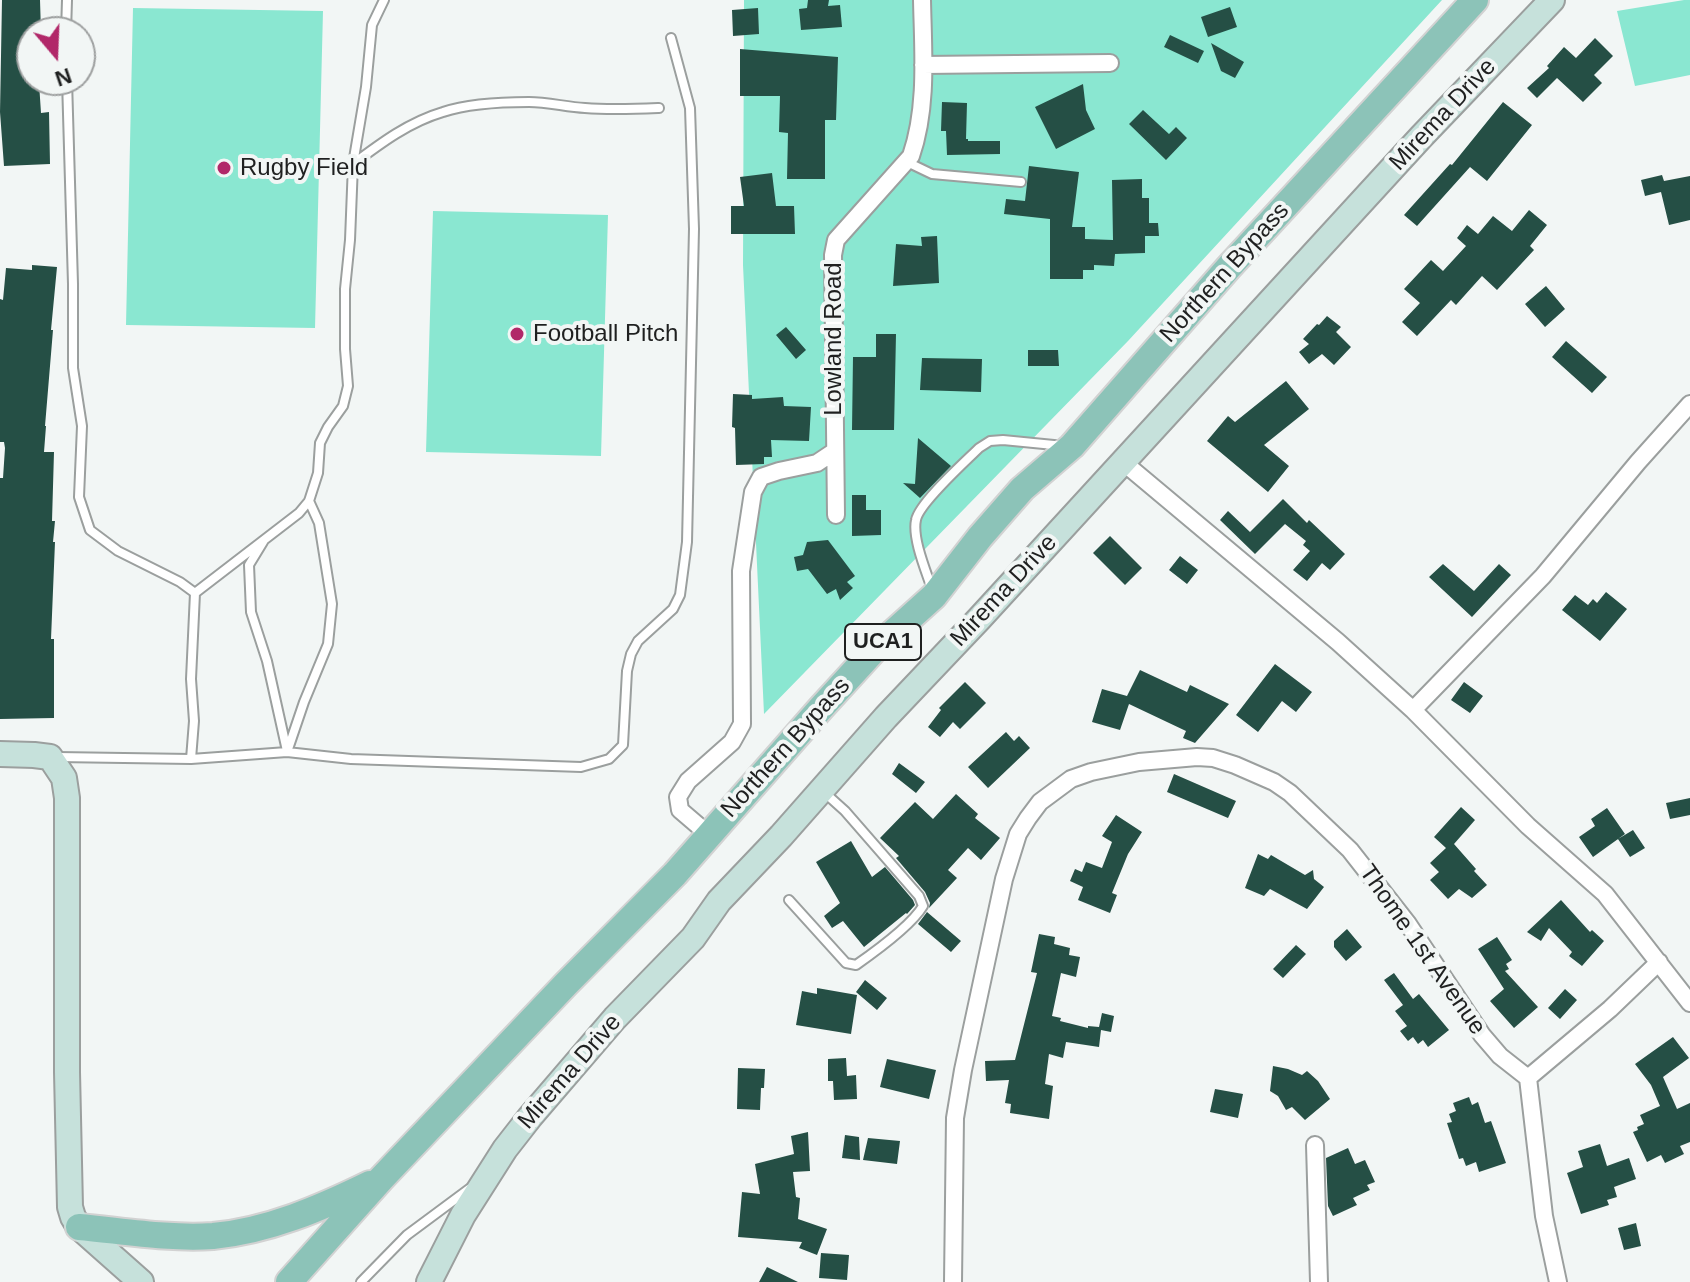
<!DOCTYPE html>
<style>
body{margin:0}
#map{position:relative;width:1690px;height:1282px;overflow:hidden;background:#f2f6f5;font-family:Helvetica,sans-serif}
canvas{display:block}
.north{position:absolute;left:16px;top:16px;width:80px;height:80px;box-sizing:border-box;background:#f2f6f5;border:2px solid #9ea0a0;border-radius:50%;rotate:161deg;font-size:22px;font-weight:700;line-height:32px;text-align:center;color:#1f2020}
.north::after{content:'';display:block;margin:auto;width:28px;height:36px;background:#b12869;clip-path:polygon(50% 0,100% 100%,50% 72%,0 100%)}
</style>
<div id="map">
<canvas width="1690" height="1282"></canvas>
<div class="north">N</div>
</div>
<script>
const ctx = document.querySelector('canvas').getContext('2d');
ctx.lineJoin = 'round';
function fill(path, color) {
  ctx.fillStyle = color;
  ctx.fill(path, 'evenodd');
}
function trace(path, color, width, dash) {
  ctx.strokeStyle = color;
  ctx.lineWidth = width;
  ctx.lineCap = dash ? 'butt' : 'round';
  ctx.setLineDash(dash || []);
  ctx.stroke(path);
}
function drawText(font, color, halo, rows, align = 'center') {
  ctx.font = font + ' Helvetica,sans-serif';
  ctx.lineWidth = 8;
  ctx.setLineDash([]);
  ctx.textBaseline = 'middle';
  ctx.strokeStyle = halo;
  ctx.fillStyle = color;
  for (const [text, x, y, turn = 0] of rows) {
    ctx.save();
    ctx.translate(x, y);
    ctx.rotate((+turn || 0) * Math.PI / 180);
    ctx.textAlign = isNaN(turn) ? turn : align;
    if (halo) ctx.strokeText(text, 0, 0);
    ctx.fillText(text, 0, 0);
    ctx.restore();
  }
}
const green = new Path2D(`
 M744 0H1442L1128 341 764 714 743 265Z
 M1684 0H1690V75L1635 86 1617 11Z
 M133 8 323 11 315 328 126 325Z
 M433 211 608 215 601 456 426 452Z`);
const building = new Path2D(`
 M2 0H40L41 32H32V83H39L41 113 49 112 50 164 4 166 0 112Z
 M808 0H829L828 6 840 5 842 27 801 30 799 9 807 8Z
 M1230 7 1237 27 1208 37 1201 17Z
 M758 8 759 34 733 36 732 10Z
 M1170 35 1204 51 1198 63 1164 47Z
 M1595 38 1613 56 1594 75 1602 83 1583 102 1557 78 1537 98 1527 88 1549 68 1547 66 1564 47 1576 58Z
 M1211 43 1244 62 1235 78 1221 71Z
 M740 49 838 57 836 120H825V179H787L788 133 779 132 780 96H740Z
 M1083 84 1086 110 1095 129 1056 149 1035 107Z
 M942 102 967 103 966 139H968V141H1000V154L947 155 946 131H941Z
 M1503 102 1532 125 1487 181 1470 167 1417 226 1404 215 1450 164 1452 165Z
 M1143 110 1169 134 1176 127 1187 138 1166 160 1129 124Z
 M1029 166 1079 172 1072 227H1085V239L1113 240 1112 180 1142 179V198H1149V223H1158L1159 236H1145V253L1115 254 1114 266 1094 265V270H1083V279H1050V219L1004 214 1006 199 1025 201Z
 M772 173 776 206H794L795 234H731V206H744L740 177Z
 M1662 175 1664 181 1690 176V220L1669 225 1661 192 1645 196 1641 180Z
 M1529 210 1547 225 1530 246 1534 250 1497 290 1482 276 1456 305 1451 300 1417 336 1402 322 1420 303 1404 289 1431 260 1443 271 1466 246 1457 238 1467 225 1478 234 1493 216 1512 231Z
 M937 236 939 283 893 286 896 244 922 246 921 237Z
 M32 265 57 267 51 330H53L45 426H46L44 452H54L52 521H55L53 542H55L51 639H54V718L0 719V478H3L5 448 4 442H0V299L3 300 6 268 32 270Z
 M1546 286 1565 309 1545 327 1525 304Z
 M1327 316 1341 327 1336 332 1351 347 1334 365 1322 354 1309 364 1299 352 1309 344 1303 339 1317 324 1319 325Z
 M786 327 806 350 796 359 776 335Z
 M876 334H896L894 430H852L853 357H876Z
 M1566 341 1607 377 1592 393 1552 357Z
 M1028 350H1058L1059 366H1028Z
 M922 358 982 359 981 392 920 390Z
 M1286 381 1309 409 1264 445 1289 466 1268 492 1207 441 1228 416 1235 422Z
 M733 394 752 395V399L783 397 784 406 811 407 809 441 771 440 772 457H764V464L736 465 735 428 732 427Z
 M918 438 951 466 920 498 903 483 915 484Z
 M852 495H866V510H881V535L852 536Z
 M1283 499 1307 523 1309 520 1345 554 1330 570 1322 563 1307 581 1293 570 1310 551 1303 545 1306 541 1285 524 1255 554 1220 520 1228 511 1250 532Z
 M1110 536 1142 568 1125 585 1093 553Z
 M828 540 855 576 847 582 853 588 840 600 836 589 827 594 808 569 797 571 794 557 803 555 807 542Z
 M1180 556 1198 570 1187 584 1169 570Z
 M1443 564 1474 591 1499 564 1511 575 1472 617 1429 577Z
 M1606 592 1627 609 1600 641 1562 610 1575 595 1588 605 1593 599 1597 603Z
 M1275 664 1312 692 1296 712 1282 701 1258 732 1236 715Z
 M1140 670 1187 692 1190 685 1229 704 1195 743 1183 738 1186 731 1129 704 1120 730 1092 722 1102 689 1127 696Z
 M965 682 986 703 960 729 953 722 940 737 928 727 941 710 939 708Z
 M1464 682 1483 696 1470 713 1451 700Z
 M1006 732 1014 741 1019 736 1030 748 988 788 968 767Z
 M899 763 925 782 916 793 892 774Z
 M1174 774 1236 801 1228 818 1167 792Z
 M956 794 978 814 975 818 1000 838 981 860 968 848 948 870 957 878 929 908 930 903 925 892 896 858 899 856 880 838 915 802 933 819Z
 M1690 798V815L1670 819 1666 803Z
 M1461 807 1475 820 1454 844 1476 869 1474 871 1487 885 1472 898 1459 889 1448 899 1430 880 1439 872 1430 863 1446 848 1434 837Z
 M1607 808 1625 834 1593 857 1579 837 1595 826 1591 819Z
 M1116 815 1142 832 1128 854 1112 893 1117 895 1110 913 1078 900 1083 887 1070 881 1075 869 1082 872 1086 862 1102 868 1112 842 1102 836Z
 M1633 830 1645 848 1630 857 1618 839Z
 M851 841 872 877 885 867 913 900 915 905 907 914 906 913 864 947 843 921 832 928 824 916 840 903 816 862Z
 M1258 854 1268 859 1271 855 1305 875 1313 870 1314 879 1324 887 1307 909 1270 889 1264 896 1245 888Z
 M1561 900 1590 932 1592 930 1604 941 1582 966 1569 956 1572 952 1549 928 1541 941 1527 932Z
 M927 912 961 941 951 952 918 924Z
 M1347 929 1362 947 1346 961 1334 947V941Z
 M1039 934 1055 937 1054 944 1070 948 1069 955 1080 957 1076 977 1061 973 1052 1016 1061 1018 1060 1021 1088 1028V1026L1099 1027 1102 1013 1114 1016 1111 1032 1101 1030 1099 1047 1066 1042 1063 1058 1049 1054 1045 1084 1053 1086 1049 1119 1010 1113 1011 1104 1005 1103 1009 1080 986 1081 985 1061 1015 1060 1037 973 1031 972Z
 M1497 937 1512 960 1506 964 1509 969 1505 971 1538 1007 1514 1028 1490 1001 1504 989 1478 949Z
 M1296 945 1306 954 1283 978 1273 969Z
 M1394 973 1413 999 1419 994 1449 1030 1428 1047 1423 1040 1418 1044 1413 1037 1408 1041 1400 1031 1407 1026 1395 1011 1403 1005 1384 980Z
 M865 980 887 998 877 1010 856 992Z
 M817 988 857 995 851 1034 796 1025 802 991 817 994Z
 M1565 989 1577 1000 1560 1019 1548 1008Z
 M1673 1037 1689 1058 1663 1077 1677 1109 1690 1103V1142L1680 1146 1684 1154 1665 1163 1661 1155 1647 1162 1633 1132 1638 1130 1637 1127 1644 1124 1640 1115 1660 1106 1651 1085 1635 1064Z
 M846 1058 847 1076 856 1075 857 1099 834 1100 833 1081H828V1059Z
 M887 1059 936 1070 929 1099 880 1087Z
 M1273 1066 1288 1069 1302 1075 1307 1071 1318 1081 1330 1099 1305 1120 1292 1107 1286 1110 1278 1096 1270 1091Z
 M738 1068 765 1069 764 1088H761L760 1110 737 1109Z
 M1215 1089 1243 1094 1238 1118 1210 1112Z
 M1469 1097 1472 1105 1478 1102 1485 1123 1491 1121 1506 1163 1479 1172 1476 1162 1466 1166 1463 1158 1459 1159 1447 1123 1452 1122 1449 1114 1456 1111 1453 1103Z
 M808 1132 810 1171 793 1172 796 1197 800 1198 798 1219 827 1229 817 1255 799 1248 802 1242 738 1237 742 1192 760 1194 755 1164 794 1154 791 1136Z
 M845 1135 859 1137 860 1160 842 1158Z
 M868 1138 900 1141 897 1164 863 1160Z
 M1600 1144 1607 1166 1629 1158 1636 1179 1614 1187 1617 1197 1607 1200 1609 1205 1581 1214 1567 1173 1583 1167 1578 1151Z
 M1348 1148 1355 1164 1365 1160 1375 1182 1367 1185 1370 1190 1353 1198 1357 1205 1333 1216 1328 1206 1326 1158Z
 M1636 1223 1641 1246 1624 1250 1618 1228Z
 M821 1253 849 1255 847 1280 819 1278Z
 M767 1267 798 1282H759Z`);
const lane = new Path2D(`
 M66 32 67 0
 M67 80 73 284V368L82 426 79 497 90 530 118 551 180 582 195 593
 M907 162 932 174 1021 182
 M353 164C381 143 409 122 443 112 467 104 504 102 529 102 548 102 566 107 585 108 610 110 634 109 659 108
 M263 542 249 565 251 612 267 661 287 751
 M932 589C926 571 912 538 916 520 919 503 965 462 979 448L990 441 1003 440 1064 446
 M287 752 304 702 328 644 332 604 319 523 309 501
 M57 757 191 759 287 752 351 759 581 767 609 759 623 745 627 671 631 654 638 641 673 609 680 595 687 542 694 229 690 108 671 38
 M191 759 194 721 191 679 195 593 299 513 309 501 318 473 320 443 328 427 343 406 348 386 345 349V289L350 240 353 164 366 87 372 25 384 0
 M789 900 846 963 856 965C876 951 911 926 923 906L919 896 845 811 825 793
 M361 1282 407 1235 469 1189`);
const street = new Path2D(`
 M923 65 1110 63
 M1123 462 1338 642 1413 710 1528 826 1605 894 1690 1003
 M836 515 833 255 836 240 911 156C928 107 923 51 922 0
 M1413 710 1543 576 1638 462 1690 404
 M708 834 680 810 678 797 688 781 732 742 742 724 741 571 753 492 761 477 779 471 817 463 835 451
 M1528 1078 1544 1216 1558 1282
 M1315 1145 1319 1282
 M953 1282 955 1118 963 1070 1004 879 1018 834 1028 818 1040 802 1071 779 1091 772 1139 762 1197 757 1213 758 1235 765 1274 782 1290 793 1350 850 1408 924 1482 1035 1500 1056 1528 1078 1610 1009 1659 962`);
const secondary = new Path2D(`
 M0 754 34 755 50 757 64 778 67 798V1072L70 1207 73 1217 79 1227 141 1282
 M429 1282 463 1215 505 1149 530 1117 615 1018 693 938 719 901 781 836 886 717 979 619 1421 137 1552 0`);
const primary = new Path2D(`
 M79 1227C123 1231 169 1239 213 1236 268 1231 321 1208 370 1184
 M289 1282 381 1179 566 984 675 874 821 708 874 650 934 596 980 537 1022 489 1072 446 1229 267 1475 0`);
const markers = [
 [224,168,8,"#b12869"],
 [517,334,8,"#b12869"]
];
const shields = [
 [883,642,76]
];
const shieldNames = [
 ["UCA1",883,642]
];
const streetNames = [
 ["Mirema Drive",1443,115,-47],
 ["Northern Bypass",1225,273,-48],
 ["Lowland Road",834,339,-90],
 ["Mirema Drive",1004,591,-47],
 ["Northern Bypass",786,748,-48],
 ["Thome 1st Avenue",1422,950,55],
 ["Mirema Drive",570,1072,-49]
];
const poiNames = [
 ["Rugby Field",240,168],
 ["Football Pitch",533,334]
];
fill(green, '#8ae7d1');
fill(building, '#254f45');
trace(lane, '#9b9f9e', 12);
trace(street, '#9b9f9e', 20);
trace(secondary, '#9b9f9e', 28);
trace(primary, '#d2d2d2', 30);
trace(lane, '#fff', 8);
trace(street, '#fff', 16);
trace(secondary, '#c6e1db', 24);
trace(primary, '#8cc3b8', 26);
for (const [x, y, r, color] of markers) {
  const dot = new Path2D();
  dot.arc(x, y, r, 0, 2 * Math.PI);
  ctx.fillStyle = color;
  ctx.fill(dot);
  trace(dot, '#f2f6f5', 3);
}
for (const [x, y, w] of shields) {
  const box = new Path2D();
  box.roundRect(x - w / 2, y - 18, w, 36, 6);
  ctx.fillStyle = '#f2f6f5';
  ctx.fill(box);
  trace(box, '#1f2020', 2);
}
drawText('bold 22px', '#1f2020', null, shieldNames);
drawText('24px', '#1f2020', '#f2f6f5', streetNames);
drawText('24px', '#1f2020', '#f2f6f5', poiNames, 'left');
</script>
